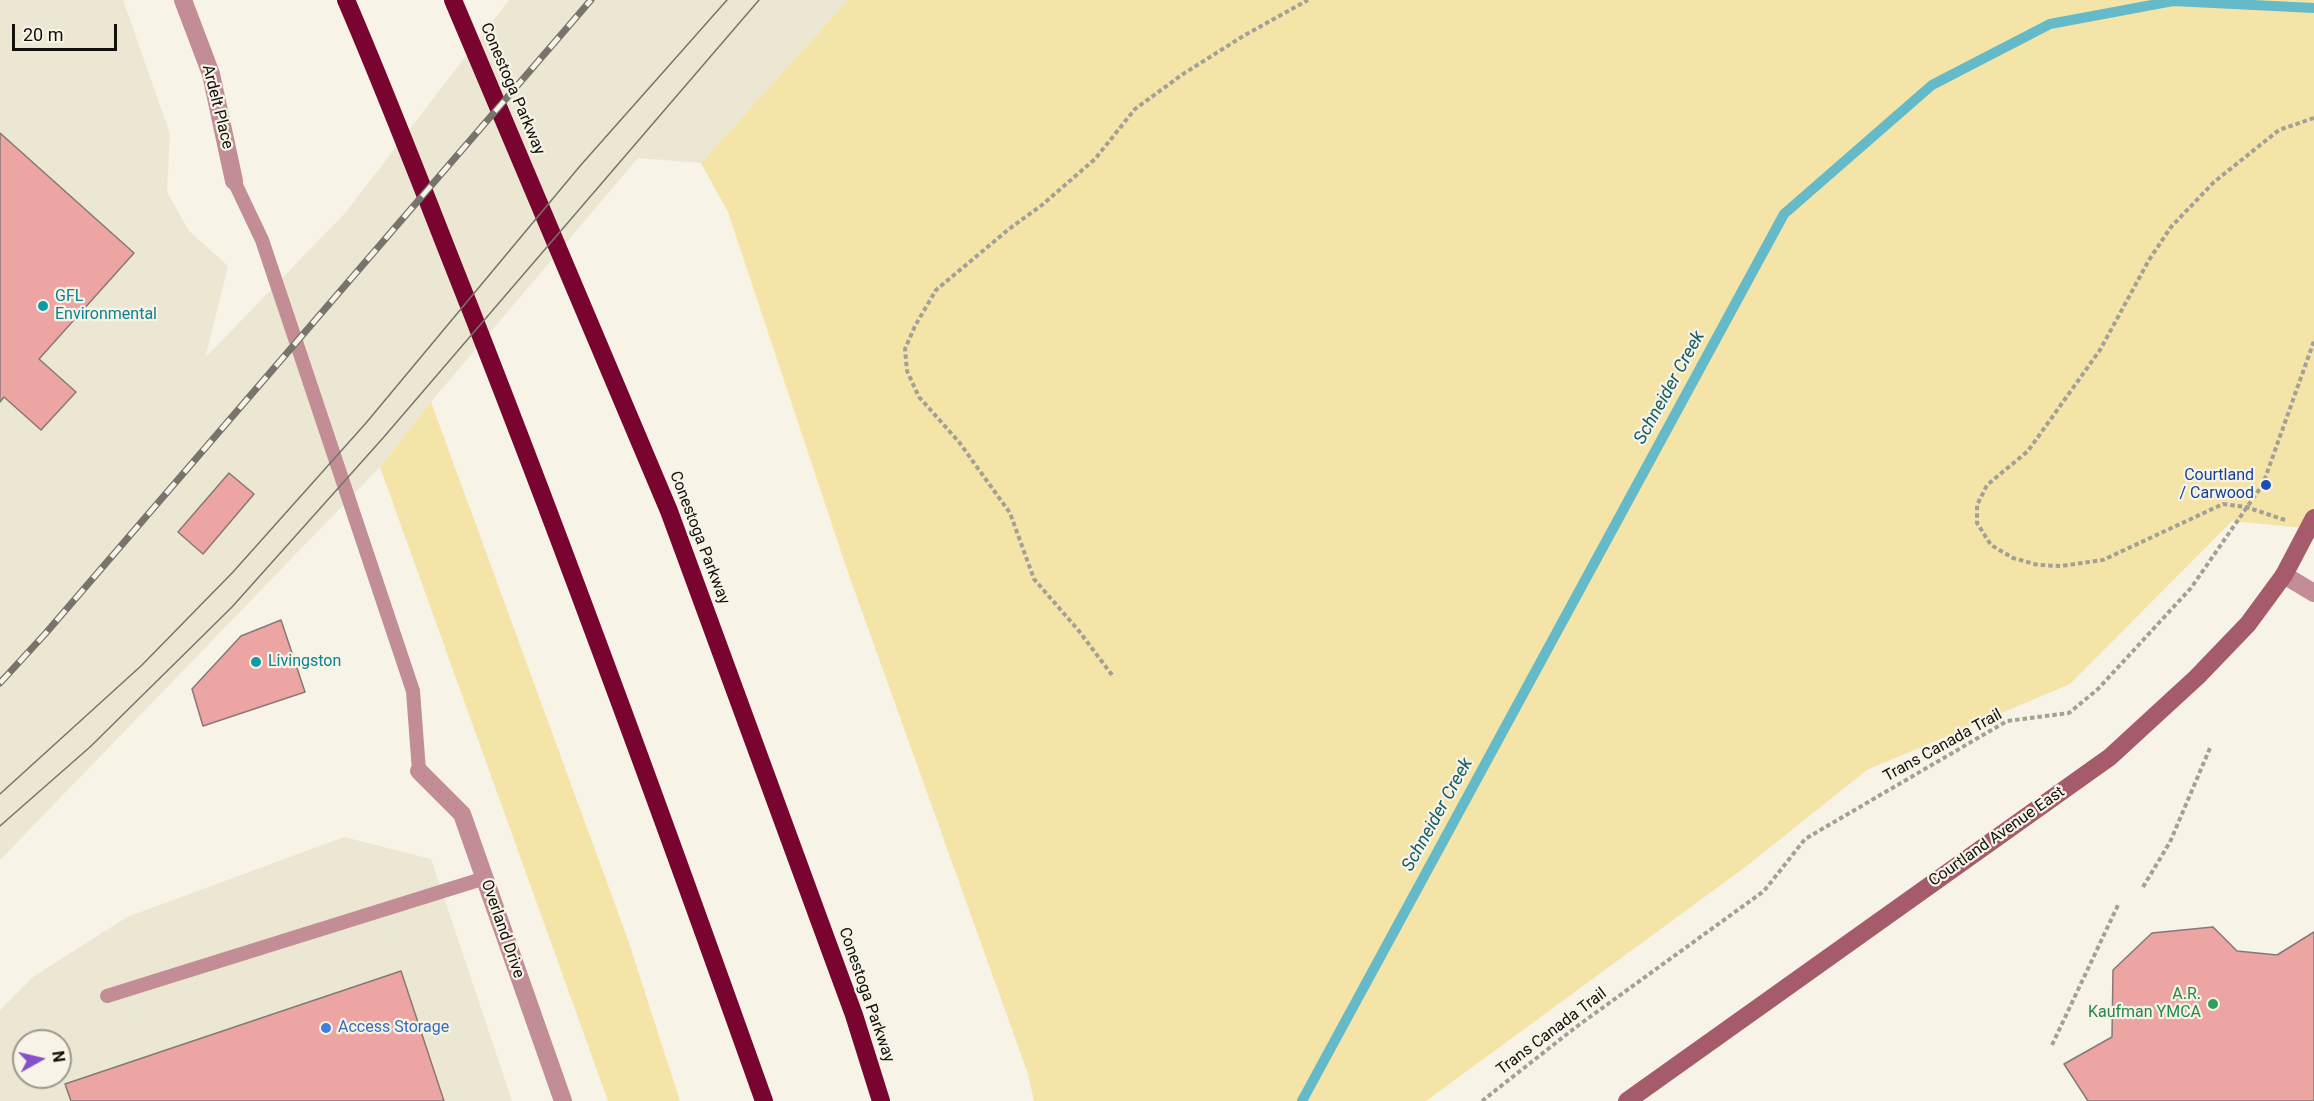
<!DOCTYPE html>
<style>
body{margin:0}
#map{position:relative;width:2314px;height:1101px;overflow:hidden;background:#f7f3e6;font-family:Roboto,sans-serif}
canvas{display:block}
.north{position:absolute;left:12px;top:1029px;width:60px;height:60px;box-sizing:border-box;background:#f7f3e6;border:2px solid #9b988e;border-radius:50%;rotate:82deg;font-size:16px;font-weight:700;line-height:24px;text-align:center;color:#11100b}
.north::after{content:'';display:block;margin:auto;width:21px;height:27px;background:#8552cb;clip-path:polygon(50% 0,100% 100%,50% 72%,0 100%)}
.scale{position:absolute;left:12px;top:24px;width:105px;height:27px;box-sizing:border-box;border:3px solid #11100b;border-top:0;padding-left:8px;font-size:18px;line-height:21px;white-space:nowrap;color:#11100b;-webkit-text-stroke:4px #f7f3e6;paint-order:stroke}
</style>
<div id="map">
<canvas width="2314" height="1101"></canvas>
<div class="north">N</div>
<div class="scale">20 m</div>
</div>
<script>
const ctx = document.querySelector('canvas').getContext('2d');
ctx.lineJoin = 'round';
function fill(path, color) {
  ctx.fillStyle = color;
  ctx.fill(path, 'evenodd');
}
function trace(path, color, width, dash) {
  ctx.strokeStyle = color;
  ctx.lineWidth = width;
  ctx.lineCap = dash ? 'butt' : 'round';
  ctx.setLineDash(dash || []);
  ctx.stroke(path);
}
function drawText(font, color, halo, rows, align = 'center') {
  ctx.font = font + ' Roboto,sans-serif';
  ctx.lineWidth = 4.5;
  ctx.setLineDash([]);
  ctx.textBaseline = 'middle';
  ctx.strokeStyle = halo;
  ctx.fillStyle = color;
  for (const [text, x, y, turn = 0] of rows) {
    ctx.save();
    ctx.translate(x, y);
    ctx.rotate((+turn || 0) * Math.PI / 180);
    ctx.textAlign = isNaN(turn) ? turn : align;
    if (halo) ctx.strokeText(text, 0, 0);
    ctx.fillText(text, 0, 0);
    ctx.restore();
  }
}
const built = new Path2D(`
 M0 0H123L170 134 167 192 189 231 228 266 205 358 346 212 509 0H848L701 163 638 158 431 402 380 467 0 860Z
 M344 837 431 859 512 1101H0V1010L33 977 127 917ZM24 1041H60V1077H24Z`);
const green = new Path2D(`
 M848 0H2314V529L2232 521 2070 684 1867 770 1744 868 1426 1101H1034L1028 1074 845 564 728 212 701 163Z
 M431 402 628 940 680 1101H608L380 467Z`);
const stream = new Path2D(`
 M1302 1101 1784 214 1932 85 2050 24 2173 1 2314 8`);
const building = new Path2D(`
 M0 133 134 253 39 359 76 392 41 430 4 397 0 402Z
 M229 473 254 494 203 554 178 532Z
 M281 620 305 692 203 726 192 689 241 636Z
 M2213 927 2237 951 2277 955 2314 932V1101H2088L2064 1064 2112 1037 2113 970 2152 933Z
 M401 971 444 1101H71L65 1084Z`);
const path = new Path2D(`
 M2285 520 2246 507 2223 504 2103 560 2061 566 2038 565 2013 558 1991 545 1977 523V505L1987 485 2028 451 2100 350 2149 260 2171 227 2214 182 2279 130 2314 118
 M1112 675 1079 631 1034 579 1010 513 959 442 919 397 907 371 905 349 915 326 936 290 1009 229 1042 205 1095 159 1135 109 1183 74 1245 35 1308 0
 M2143 887 2170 842 2210 748
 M2052 1045 2118 905
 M1482 1101 1576 1027 1764 891 1805 839 2007 721 2069 713 2098 689 2191 588 2263 484 2314 341`);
const lane = new Path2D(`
 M234 181 262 240 413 691 419 771
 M107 996 485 878`);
const street = new Path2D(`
 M183 0 211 74 234 181
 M2284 575 2314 593
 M419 771 462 814 563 1101`);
const secondary = new Path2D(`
 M1627 1101 2110 757 2197 677 2248 624 2284 575 2314 518`);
const highway = new Path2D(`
 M346 0C390 102 429 205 470 308 573 570 669 835 764 1101
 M453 0 669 511 854 1015 881 1101`);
const tram = new Path2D(`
 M0 794 142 665 233 572 366 423 580 166 727 0
 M0 826 90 747 232 607 383 438 759 0`);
const rail = new Path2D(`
 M0 683 45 634 591 0`);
const markers = [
 [43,306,6,"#0f9aa8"],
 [2266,485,6,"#1a4fb4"],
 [256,662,6,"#0f9aa8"],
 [2213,1004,6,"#2e9e5b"],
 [326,1028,6,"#3f7fe0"]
];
const streetNames = [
 ["Conestoga Parkway",512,89,67],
 ["Ardelt Place",217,107,76],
 ["Conestoga Parkway",699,538,69],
 ["Trans Canada Trail",1943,746,-29],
 ["Courtland Avenue East",1997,837,-35],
 ["Overland Drive",502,929,71],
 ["Conestoga Parkway",866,995,71],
 ["Trans Canada Trail",1552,1032,-37]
];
const cultureNames = [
 ["GFL",55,297],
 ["Environmental",55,315],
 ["Livingston",268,662]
];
const transitNames = [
 ["Courtland",2254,476],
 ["/ Carwood",2254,494]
];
const leisureNames = [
 ["A.R.",2201,995],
 ["Kaufman YMCA",2201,1013]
];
const shopNames = [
 ["Access Storage",338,1028]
];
const waterNames = [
 ["Schneider Creek",1670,388,-61],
 ["Schneider Creek",1438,815,-61]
];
fill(built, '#ece7d2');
fill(green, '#f4e4a7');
trace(stream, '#64bac8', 10);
fill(building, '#eca5a3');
trace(building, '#877877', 1.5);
trace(path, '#a3a096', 4, [4.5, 3]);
trace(lane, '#c28d95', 14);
trace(street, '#c28d95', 18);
trace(secondary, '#a55b69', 18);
trace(highway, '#790430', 18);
trace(tram, '#77746c', 1.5);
trace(rail, '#77746c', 7);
trace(rail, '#f7f3e6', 4.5, [14]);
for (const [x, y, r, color] of markers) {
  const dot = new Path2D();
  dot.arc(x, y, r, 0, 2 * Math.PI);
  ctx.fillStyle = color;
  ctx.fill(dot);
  trace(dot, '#f7f3e6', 2);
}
drawText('16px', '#11100b', '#f7f3e6', streetNames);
drawText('16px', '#0d838f', '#f7f3e6', cultureNames, 'left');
drawText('16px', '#164399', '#f7f3e6', transitNames, 'right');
drawText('16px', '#27864d', '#f7f3e6', leisureNames, 'right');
drawText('16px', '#366cbe', '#f7f3e6', shopNames, 'left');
drawText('italic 18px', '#165e68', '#f7f3e6', waterNames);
</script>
